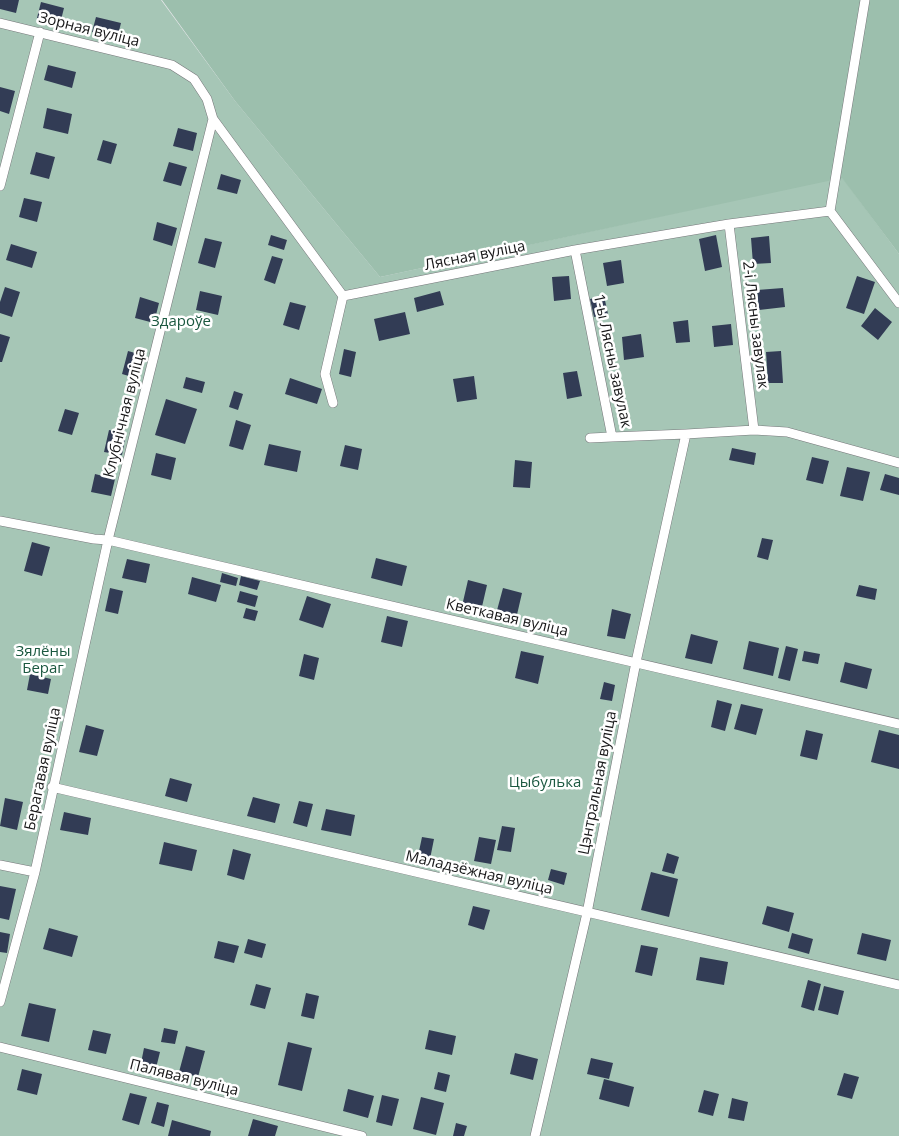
<!DOCTYPE html>
<meta charset="utf-8">
<style>
body{margin:0}
canvas{display:block;background:#e5e6e9}
</style>
<canvas width="899" height="1136"></canvas>
<script>
const ctx = document.querySelector('canvas').getContext('2d');
ctx.lineJoin = 'round';
function fill(path, color) {
  ctx.fillStyle = color;
  ctx.fill(path, 'evenodd');
}
function trace(path, color, width, dash) {
  ctx.strokeStyle = color;
  ctx.lineWidth = width;
  ctx.lineCap = dash ? 'butt' : 'round';
  ctx.setLineDash(dash || []);
  ctx.stroke(path);
}
function drawText(font, color, halo, rows, align = 'center') {
  ctx.font = font + ' "Open Sans",sans-serif';
  ctx.lineWidth = 5;
  ctx.setLineDash([]);
  ctx.textBaseline = 'middle';
  ctx.strokeStyle = halo;
  ctx.fillStyle = color;
  for (const [text, x, y, turn = 0] of rows) {
    ctx.save();
    ctx.translate(x, y);
    ctx.rotate((+turn || 0) * Math.PI / 180);
    ctx.textAlign = isNaN(turn) ? turn : align;
    if (halo) ctx.strokeText(text, 0, 0);
    ctx.fillText(text, 0, 0);
    ctx.restore();
  }
}
const green = new Path2D(`
 M0 0H161L235 101 380 277 842 177 899 254V1136H0Z`);
const forest = new Path2D(`
 M162 0H899V254L842 178 380 277 235 101Z`);
const building = new Path2D(`
 M0 0H19L16 13 0 9Z
 M41 2 64 8 60 24 37 18Z
 M96 17 121 23 117 39 92 32Z
 M48 65 76 72 72 88 44 80Z
 M0 87 15 91 9 114 0 111Z
 M47 108 72 114 68 134 43 128Z
 M178 128 197 133 193 151 173 146Z
 M103 140 117 144 111 164 97 160Z
 M36 152 55 157 49 179 30 174Z
 M169 162 187 167 181 186 163 181Z
 M221 174 241 180 237 194 217 189Z
 M24 198 42 202 37 222 19 217Z
 M157 222 177 228 172 246 153 240Z
 M271 235 287 240 284 250 268 245Z
 M716 235 722 267 705 271 699 239Z
 M769 236 771 263 753 264 751 238Z
 M205 238 222 242 215 268 198 263Z
 M11 244 37 252 32 268 6 260Z
 M272 256 283 259 275 284 264 280Z
 M621 260 624 283 607 286 603 263Z
 M569 276 571 299 554 301 552 277Z
 M857 276 875 282 864 314 846 308Z
 M5 287 20 292 12 317 0 313V302Z
 M783 288 785 307 759 310 757 290Z
 M200 291 222 296 218 315 196 310Z
 M440 291 444 305 417 312 414 298Z
 M604 296 608 314 594 317 590 299Z
 M140 297 159 303 154 323 135 318Z
 M290 302 306 306 299 330 283 325Z
 M875 308 892 322 878 340 861 326Z
 M405 312 410 334 379 341 374 319Z
 M688 320 690 342 676 343 673 322Z
 M731 324 733 345 714 347 712 326Z
 M0 334 10 337 2 362H0Z
 M641 334 644 357 624 360 622 337Z
 M344 349 356 352 351 377 339 374Z
 M128 351 146 356 139 379 122 374Z
 M781 351 783 383H768L766 352Z
 M577 371 582 396 567 399 563 373Z
 M474 376 477 399 457 402 453 379Z
 M186 377 205 382 202 393 183 388Z
 M290 378 322 389 317 404 285 394Z
 M234 391 243 394 238 410 229 407Z
 M166 399 197 409 185 444 155 435Z
 M65 409 79 413 72 435 58 431Z
 M236 420 251 425 243 450 229 446Z
 M109 430 126 434 122 455 104 452Z
 M269 444 301 451 297 472 264 465Z
 M345 445 362 449 358 470 340 466Z
 M732 448 756 453 754 465 729 460Z
 M156 453 176 458 171 480 151 475Z
 M812 457 829 461 823 484 806 480Z
 M515 460 532 462 530 488 513 487Z
 M847 467 870 472 863 501 840 496Z
 M95 474 115 479 111 496 91 492Z
 M885 474 899 478V495L880 490Z
 M762 538 773 540 768 560 757 557Z
 M32 542 50 547 42 576 24 571Z
 M376 558 407 566 402 586 371 578Z
 M127 559 150 564 146 583 122 578Z
 M222 573 238 578 236 586 220 582Z
 M241 576 260 581 257 590 239 585Z
 M192 577 221 585 216 602 188 594Z
 M468 580 487 585 481 611 462 606Z
 M859 585 877 589 875 600 856 596Z
 M110 588 123 591 118 614 105 611Z
 M503 588 522 593 516 619 496 614Z
 M240 591 258 596 255 607 237 602Z
 M307 596 331 604 323 628 299 620Z
 M246 608 258 611 255 621 243 618Z
 M612 609 631 614 625 639 607 636Z
 M387 616 408 621 402 647 381 642Z
 M691 634 718 641 712 664 685 658Z
 M749 641 779 648 773 676 743 669Z
 M786 646 798 649 790 681 778 678Z
 M521 651 544 656 538 684 515 678Z
 M804 651 820 654 818 664 802 661Z
 M304 654 319 658 314 680 299 676Z
 M845 662 872 669 867 689 840 682Z
 M30 674 51 679 48 694 27 690Z
 M604 682 615 685 612 701 600 699Z
 M717 700 732 704 725 731 711 727Z
 M741 704 763 709 756 735 734 729Z
 M86 725 104 730 97 756 79 752Z
 M806 730 823 734 817 760 800 756Z
 M879 730 899 735V769L871 762Z
 M170 778 192 784 187 802 165 796Z
 M253 797 280 804 275 823 247 816Z
 M5 798 23 802 17 830 0 826Z
 M299 801 313 804 307 827 293 823Z
 M326 809 355 815 351 836 321 830Z
 M64 812 91 818 88 835 60 830Z
 M502 826 515 828 511 852 497 850Z
 M422 837 434 839 430 859 418 856Z
 M479 837 496 840 491 864 474 861Z
 M164 842 197 850 192 871 159 864Z
 M233 849 251 854 244 880 227 875Z
 M667 853 679 857 674 874 662 871Z
 M551 869 567 873 564 885 548 880Z
 M651 872 678 879 669 917 641 910Z
 M0 886 16 889 9 920 0 918Z
 M473 906 490 910 484 930 468 925Z
 M767 906 794 913 789 932 762 924Z
 M49 928 78 936 72 957 43 949Z
 M0 932 10 934 7 953 0 952Z
 M792 933 813 939 809 954 788 948Z
 M862 933 891 940 886 961 857 954Z
 M248 939 266 944 262 958 244 953Z
 M218 941 239 946 234 963 214 958Z
 M641 945 658 948 652 976 635 972Z
 M700 957 728 962 724 985 696 980Z
 M808 980 821 984 814 1011 801 1007Z
 M256 984 271 988 265 1009 250 1005Z
 M824 986 844 991 838 1015 818 1010Z
 M306 993 319 996 314 1019 301 1016Z
 M29 1003 56 1009 49 1042 21 1036Z
 M164 1028 178 1031 175 1044 161 1042Z
 M93 1030 111 1034 106 1054 88 1050Z
 M429 1030 456 1036 452 1055 425 1049Z
 M288 1042 312 1048 302 1091 278 1085Z
 M186 1046 205 1051 198 1077 179 1072Z
 M144 1048 160 1052 155 1072 140 1068Z
 M515 1053 538 1059 533 1080 510 1074Z
 M591 1058 613 1063 609 1079 587 1074Z
 M22 1069 42 1074 37 1095 17 1090Z
 M438 1072 450 1075 446 1092 434 1089Z
 M844 1073 859 1077 852 1099 837 1095Z
 M604 1079 634 1087 629 1107 599 1099Z
 M348 1089 374 1096 368 1118 343 1111Z
 M704 1090 719 1094 713 1116 698 1112Z
 M130 1093 147 1097 139 1125 122 1120Z
 M382 1095 399 1099 392 1126 376 1122Z
 M421 1097 444 1103 436 1135 413 1129Z
 M732 1098 748 1102 744 1121 728 1118Z
 M157 1102 169 1105 164 1127 151 1123Z
 M253 1119 278 1126 275 1136H248Z
 M172 1120 211 1131 210 1136H168Z
 M456 1123 467 1126 464 1136H453Z`);
const service = new Path2D(`
 M865 0 830 211 899 303
 M0 23 172 65 194 79 207 99 213 119 343 296 575 250 729 224 830 211
 M0 186 40 32
 M729 224 754 430
 M575 250 612 437 686 434 754 430 787 432 899 463
 M333 403 325 374 343 296
 M590 438 612 437
 M0 521 94 539 108 540 899 724
 M52 787 899 985
 M0 865 35 872
 M0 1002 35 872 108 540 213 119
 M0 1047 362 1136
 M535 1136 587 913 636 662 686 434`);
const streetNames = [
 ["Зорная вуліца",89,30,14],
 ["Лясная вуліца",475,256,-11],
 ["2-і Лясны завулак",755,325,83],
 ["1-ы Лясны завулак",612,361,78],
 ["Клубнічная вуліца",125,413,-76],
 ["Кветкавая вуліца",507,618,13],
 ["Берагавая вуліца",43,769,-78],
 ["Цэнтральная вуліца",598,783,-79],
 ["Маладзёжная вуліца",479,873,13],
 ["Палявая вуліца",184,1078,14]
];
const parkNames = [
 ["Здароўе",181,322],
 ["Зялёны",43,652],
 ["Бераг",43,669],
 ["Цыбулька",545,783]
];
fill(green, '#a6c6b6');
fill(forest, '#9cbfad');
fill(building, '#323c55');
trace(service, '#76777a', 10);
trace(service, '#fff', 9);
drawText('15px', '#171718', '#fff', streetNames);
drawText('15px', '#1b5840', '#fff', parkNames);
</script>
